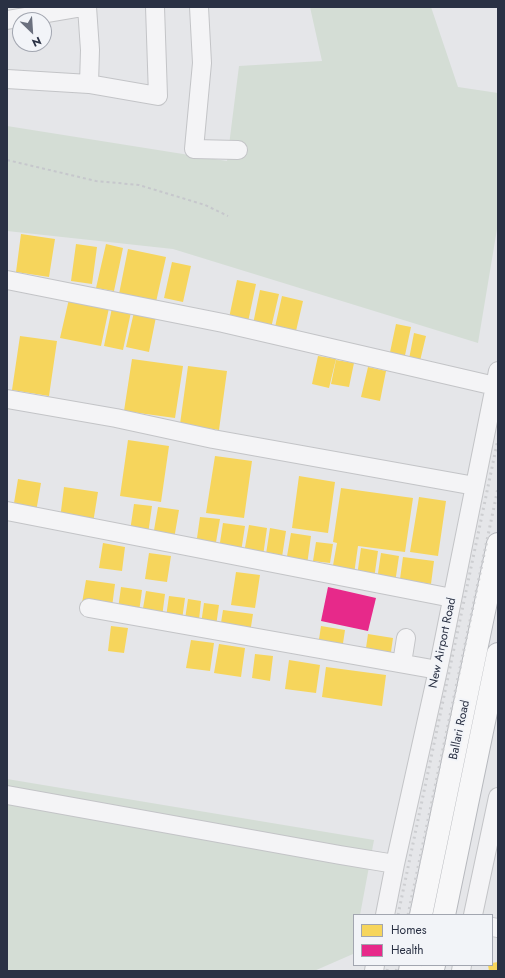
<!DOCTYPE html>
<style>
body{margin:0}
#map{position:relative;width:505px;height:978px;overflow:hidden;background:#e5e6e9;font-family:Jost,sans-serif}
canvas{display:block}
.frame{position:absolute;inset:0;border:8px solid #2a3144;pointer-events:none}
.legend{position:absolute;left:353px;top:914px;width:140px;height:52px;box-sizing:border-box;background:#f2f4f8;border:1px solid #a2a6b0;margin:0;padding:5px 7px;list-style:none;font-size:12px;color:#2a3144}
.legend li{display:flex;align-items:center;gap:8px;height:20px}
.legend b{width:20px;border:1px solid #a2a6b0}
.north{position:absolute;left:12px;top:12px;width:40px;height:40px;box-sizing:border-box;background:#f2f4f8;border:1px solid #a2a6b0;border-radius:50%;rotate:155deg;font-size:11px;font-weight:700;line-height:16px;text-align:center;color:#2a3144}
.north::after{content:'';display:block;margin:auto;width:14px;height:18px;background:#6b707e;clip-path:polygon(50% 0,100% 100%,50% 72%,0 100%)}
</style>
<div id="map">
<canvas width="505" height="978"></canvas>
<div class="frame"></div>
<ul class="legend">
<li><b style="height:11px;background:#f6d55c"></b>Homes</li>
<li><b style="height:11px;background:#e7298a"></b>Health</li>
</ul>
<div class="north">N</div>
</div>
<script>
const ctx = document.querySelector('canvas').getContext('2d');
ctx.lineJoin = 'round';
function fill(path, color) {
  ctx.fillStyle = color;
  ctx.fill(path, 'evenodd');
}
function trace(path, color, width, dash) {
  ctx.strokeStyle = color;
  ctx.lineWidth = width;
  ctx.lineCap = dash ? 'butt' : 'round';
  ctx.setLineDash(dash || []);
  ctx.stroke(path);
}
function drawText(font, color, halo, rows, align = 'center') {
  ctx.font = font + ' Jost,sans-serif';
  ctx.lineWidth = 4;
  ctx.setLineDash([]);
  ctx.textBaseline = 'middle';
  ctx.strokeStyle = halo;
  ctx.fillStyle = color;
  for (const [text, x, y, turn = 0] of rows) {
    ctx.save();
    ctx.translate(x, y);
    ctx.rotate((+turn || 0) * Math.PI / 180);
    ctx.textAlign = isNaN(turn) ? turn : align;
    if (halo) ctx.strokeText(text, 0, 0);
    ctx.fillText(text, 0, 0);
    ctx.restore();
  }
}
const green = new Path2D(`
 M310 7H431L458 87 498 93V223L478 343 173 249 7 231V126L227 161 239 66 322 61Z
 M7 779 374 840 360 915H354V947L353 954 314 971H7Z`);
const homes = new Path2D(`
 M21 234 55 239 49 277 16 272Z
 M76 244 97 247 92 284 71 281Z
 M106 244 123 248 114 291 96 288Z
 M128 249 166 257 156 302 119 294Z
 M172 262 191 266 183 302 164 298Z
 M237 280 256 284 248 322 229 318Z
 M260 290 279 294 271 328 253 324Z
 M282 296 303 301 296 331 275 327Z
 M69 299 109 308 101 346 60 338Z
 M112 308 131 312 123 350 104 346Z
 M134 312 156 317 149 352 126 347Z
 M396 324 411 327 404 360 389 357Z
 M414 333 426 336 420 361 409 359Z
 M20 336 57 341 49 396 12 390Z
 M318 356 336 359 329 388 312 384Z
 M132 359 183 366 175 418 124 411Z
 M336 360 354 363 349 387 331 384Z
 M188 366 227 371 219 430 180 424Z
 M368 367 386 371 380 401 361 397Z
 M128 440 169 446 161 502 120 496Z
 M215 456 252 461 244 518 206 513Z
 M299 476 335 482 328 533 292 528Z
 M18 479 41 483 36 512 13 509Z
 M64 487 98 492 93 523 60 519Z
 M341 488 413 498 405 552 358 546 354 574 332 571 337 543 333 542Z
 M419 497 446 501 438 556 410 552Z
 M134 504 152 506 148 534 130 531Z
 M158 507 179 510 174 539 153 536Z
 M200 517 220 519 215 548 196 545Z
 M223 523 245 526 241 552 219 549Z
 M249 525 267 528 263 556 244 553Z
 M270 528 286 531 282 557 266 554Z
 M291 533 311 536 307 565 286 562Z
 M316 542 333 544 330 563 313 561Z
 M103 543 125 547 122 571 99 568Z
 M361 548 378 551 374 579 357 576Z
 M149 553 171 556 167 582 145 579Z
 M381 553 399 556 395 583 377 580Z
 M403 557 434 561 431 584 400 579Z
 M236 572 260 575 255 608 231 605Z
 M86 580 115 584 112 607 82 603Z
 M121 587 142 590 139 612 118 609Z
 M146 591 165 594 162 617 142 614Z
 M169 596 185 598 182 620 166 617Z
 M188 599 201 601 199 620 185 619Z
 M204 603 219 605 216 626 201 624Z
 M223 610 253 614 250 633 220 629Z
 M111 626 128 628 124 653 108 651Z
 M321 626 345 630 342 650 318 646Z
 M368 634 393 638 390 659 365 655Z
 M191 640 214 643 210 671 186 668Z
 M219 644 245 648 241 677 214 673Z
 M255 654 273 656 270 681 252 678Z
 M289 660 320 665 316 693 285 689Z
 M326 667 386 675 382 706 322 697Z
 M498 962V971H489L488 965H492V963Z`);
const health = new Path2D(`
 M328 587 376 598 368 631 321 621Z`);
const path = new Path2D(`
 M7 160 96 181 139 185 205 205 228 216`);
const minor = new Path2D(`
 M87 7 90 50 89 84 158 96 155 7
 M199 7 202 63 194 149 238 150
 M7 20 83 7
 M7 79 89 84
 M7 280 223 323 495 386
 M7 399 116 418 213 439 475 486
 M7 511 452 598
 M89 608 438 670
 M402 663 406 638
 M7 795 340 855 395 864
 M385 915 395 864 438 670 498 371
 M473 915 498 797
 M492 927 498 928
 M374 971 375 965
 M461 971 462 965`);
const highway = new Path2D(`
 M421 915 498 544
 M444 915 498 654
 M410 971 411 965
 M432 971 434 965`);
const rail = new Path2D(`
 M398 915 498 439
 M408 915 498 488
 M387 971 388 965
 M396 971 398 965`);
const streetNames = [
 ["New Airport Road",443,643,-78],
 ["Ballari Road",460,730,-78]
];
fill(green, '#d4ddd5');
fill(homes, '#f6d55c');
fill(health, '#e7298a');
trace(minor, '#c3c4c7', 20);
trace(highway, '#b7b9be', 24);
trace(path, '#c6c7cc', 2, [3, 3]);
trace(minor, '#f4f4f6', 18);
trace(highway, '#f7f7f8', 22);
trace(rail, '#cdced1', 3, [2, 4]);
drawText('12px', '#2a3144', '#f2f4f8', streetNames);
</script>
